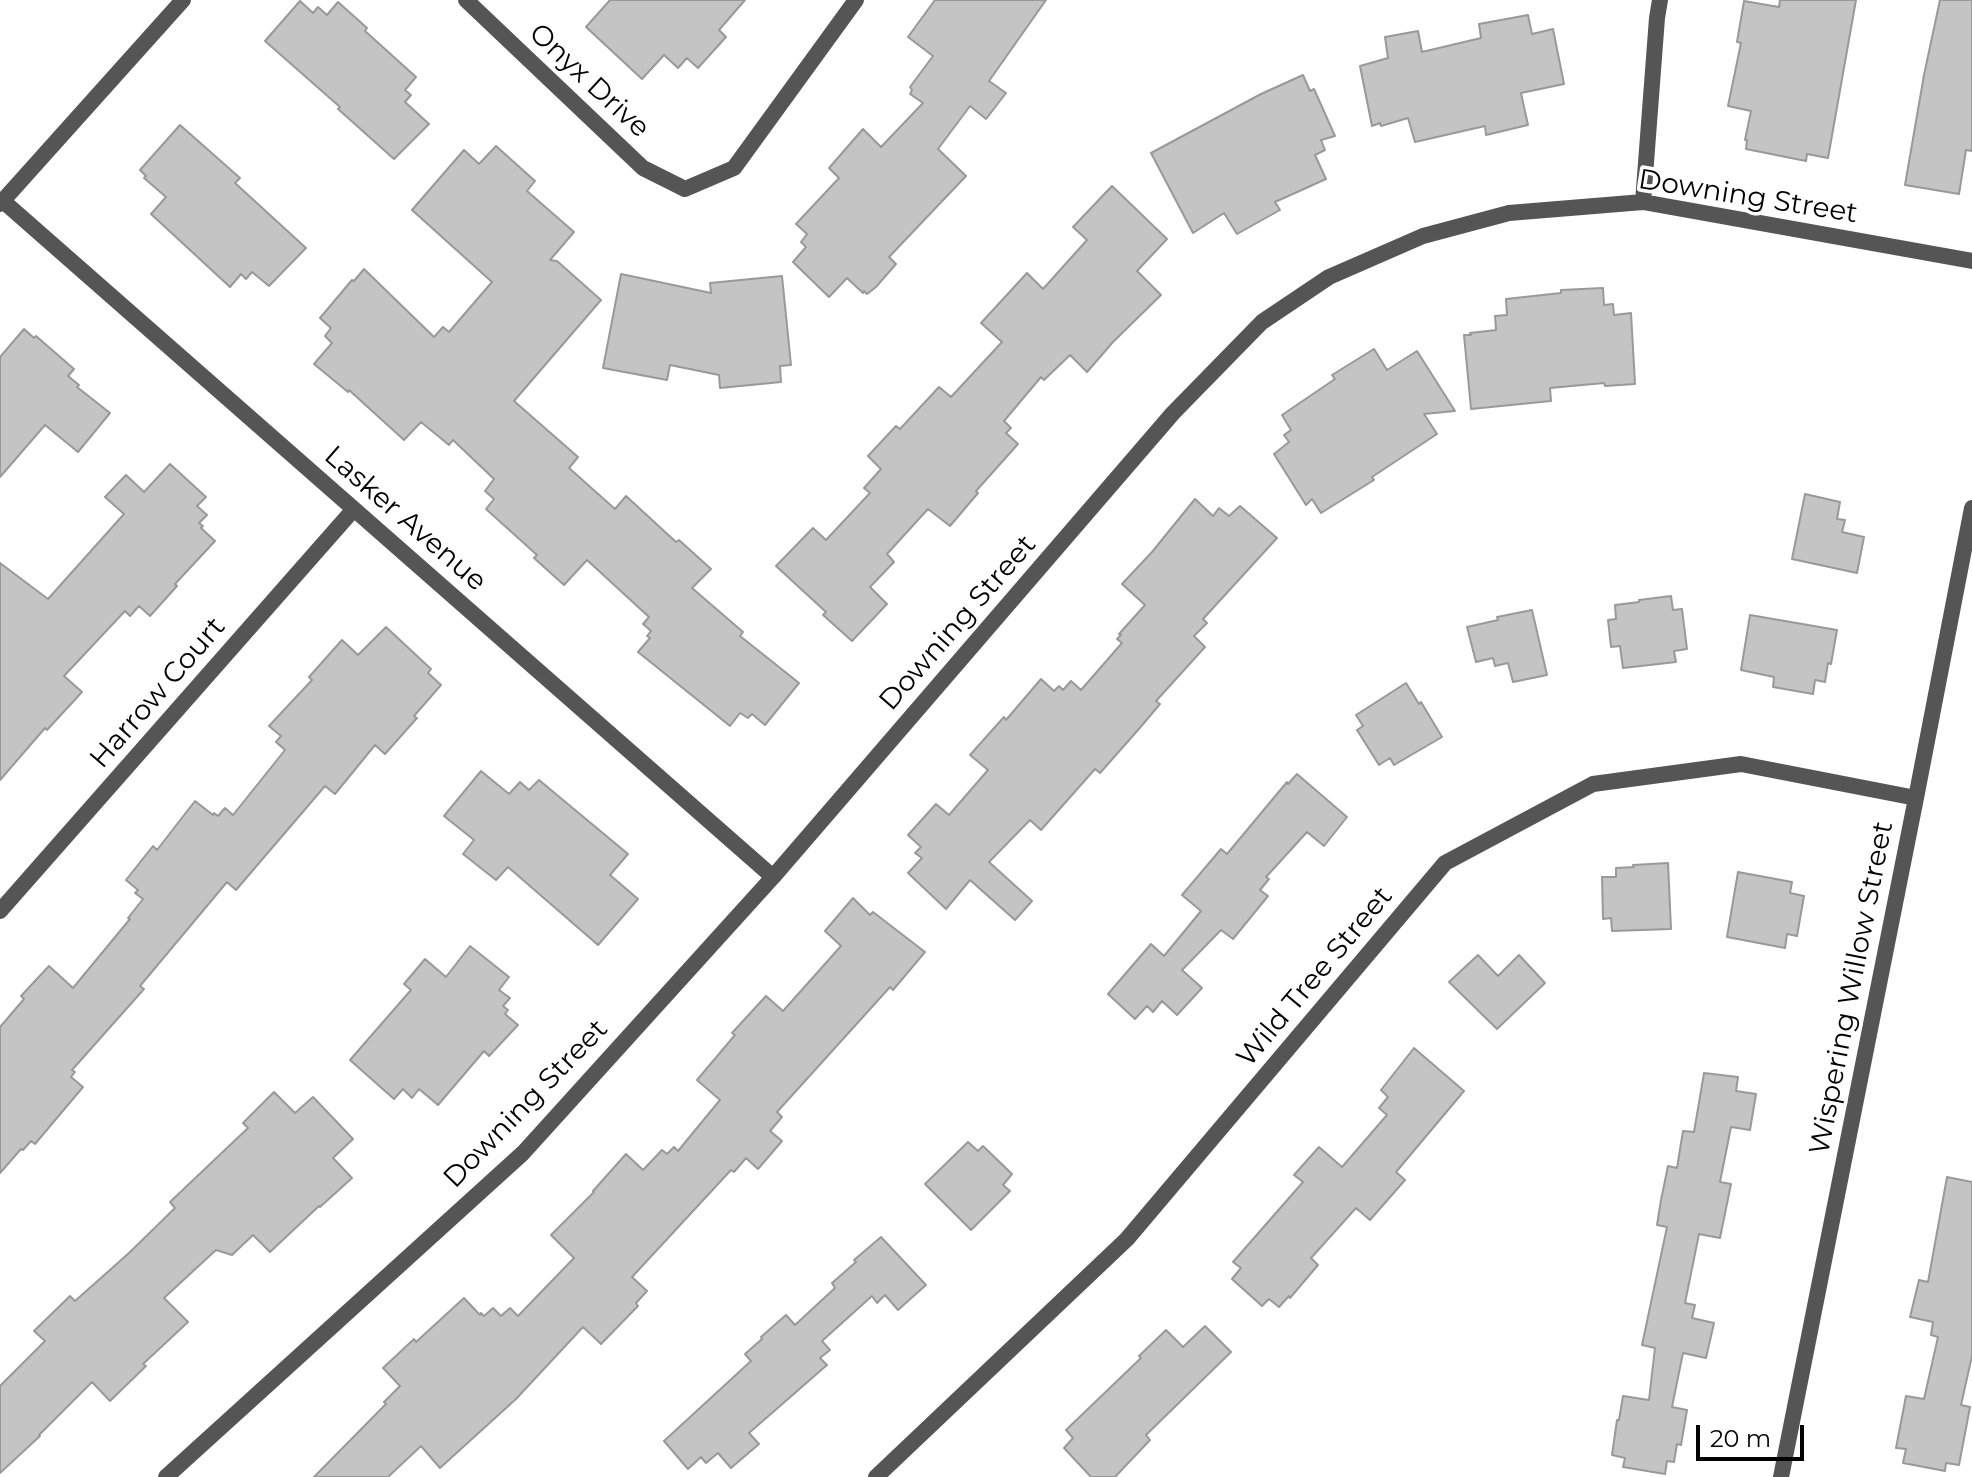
<!DOCTYPE html>
<style>
body{margin:0}
#map{position:relative;width:1972px;height:1477px;overflow:hidden;background:#fff;font-family:Montserrat,sans-serif}
canvas{display:block}
.scale{position:absolute;left:1696px;top:1425px;width:108px;height:36px;box-sizing:border-box;border:4px solid #000;border-top:0;padding-left:10px;font-size:24px;line-height:28px;white-space:nowrap;color:#000;-webkit-text-stroke:6px #fff;paint-order:stroke}
</style>
<div id="map">
<canvas width="1972" height="1477"></canvas>
<div class="scale">20 m</div>
</div>
<script>
const ctx = document.querySelector('canvas').getContext('2d');
ctx.lineJoin = 'round';
function fill(path, color) {
  ctx.fillStyle = color;
  ctx.fill(path, 'evenodd');
}
function trace(path, color, width, dash) {
  ctx.strokeStyle = color;
  ctx.lineWidth = width;
  ctx.lineCap = dash ? 'butt' : 'round';
  ctx.setLineDash(dash || []);
  ctx.stroke(path);
}
function drawText(font, color, halo, rows, align = 'center') {
  ctx.font = font + ' Montserrat,sans-serif';
  ctx.lineWidth = 7;
  ctx.setLineDash([]);
  ctx.textBaseline = 'middle';
  ctx.strokeStyle = halo;
  ctx.fillStyle = color;
  for (const [text, x, y, turn = 0] of rows) {
    ctx.save();
    ctx.translate(x, y);
    ctx.rotate((+turn || 0) * Math.PI / 180);
    ctx.textAlign = isNaN(turn) ? turn : align;
    if (halo) ctx.strokeText(text, 0, 0);
    ctx.fillText(text, 0, 0);
    ctx.restore();
  }
}
const building = new Path2D(`
 M610 0H745L719 30 726 37 698 68 687 58 678 68 664 55 642 79 586 27Z
 M935 0H1046L989 81 1006 93 986 119 970 106 938 149 966 176 889 257 896 264 876 287 867 294 864 291 863 293 847 278 829 297 793 262 806 247 801 242 807 234 796 224 839 178 829 168 863 129 881 147 923 103 910 94 912 90 910 87 933 56 908 37Z
 M1780 0H1856L1828 158 1807 154 1806 161 1746 149 1747 140H1745L1751 111 1728 106 1741 43 1737 42 1744 1 1779 7Z
 M1940 0H1972V151L1966 150 1959 194 1905 185 1924 75Z
 M300 1 313 13 318 7 327 15 338 2 367 28 365 31 416 77 405 90 411 95 405 102 429 124 394 159 338 109 340 107 265 41Z
 M1528 15 1532 34 1553 29 1564 84 1521 93 1528 125 1486 135 1485 126 1415 142 1408 118 1381 126 1380 123 1372 126 1360 66 1388 58 1385 37 1418 31 1422 52 1481 38 1479 24Z
 M1303 75 1310 91 1314 89 1335 136 1321 140 1325 150 1315 155 1326 179 1275 202 1280 210 1237 234 1224 213 1193 233 1151 153 1261 94Z
 M180 125 240 178 235 183 306 248 269 286 252 272 246 279 241 274 230 287 151 214 166 197 144 178 146 176 140 170Z
 M496 146 535 181 527 191 574 232 550 260 557 261 601 300 514 401 578 457 569 468 615 509 626 496 676 542 679 540 711 569 692 588 743 632 740 636 799 683 765 725 752 714 748 718 740 713 730 726 638 652 650 638 647 636 651 631 643 624 649 617 587 560 564 585 534 558 537 555 486 509 494 499 485 491 494 479 453 440 449 445 421 422 404 440 349 390 348 392 314 364 332 343 325 336 331 328 320 318 352 280 354 281 364 269 434 337 443 327 449 332 492 282 412 210 464 150 479 164Z
 M1112 186 1167 239 1137 271 1161 295 1113 342 1087 372 1070 355 1044 380 1041 377 1004 421 1011 428 1006 433 1018 444 976 491 978 493 950 526 928 509 887 554 894 562 870 587 887 604 852 641 823 615 826 612 776 566 813 528 826 540 870 493 864 488 881 469 868 456 896 426 900 429 939 387 951 397 1002 342 981 323 1027 273 1043 289 1087 240 1073 227Z
 M621 274 711 293 710 283 782 276 791 365 780 366 781 382 720 388 719 375 670 365 667 380 603 368Z
 M1603 288 1604 305 1613 304 1614 315 1631 313 1635 384 1605 386 1604 383 1550 388 1551 401 1471 409 1464 335H1471L1470 333 1496 330 1495 316 1507 315 1506 299 1561 293V290Z
 M24 329 34 338 36 336 74 369 68 376 79 385 77 387 110 413 78 452 45 425 0 477V357Z
 M1374 349 1387 370 1417 351 1455 411 1424 414 1437 434 1372 477 1374 480 1321 513 1312 499 1306 505 1274 454 1289 442 1284 435 1291 430 1282 415 1335 379 1332 375Z
 M170 464 206 497 197 506 207 515 199 523 203 526 201 528 215 541 175 584 177 586 150 616 139 606 130 616 125 611 64 676 82 692 47 730 45 728 0 780V563L48 599 124 514 105 497 126 475 144 492Z
 M1805 494 1840 502 1837 519 1845 520 1842 532 1864 537 1857 573 1792 559Z
 M1195 499 1213 516 1219 508 1229 516 1240 506 1277 538 1203 619 1207 623 1194 636 1205 647 1156 701 1160 704 1138 730 1100 773 1095 769 1041 830 1030 820 989 862 1032 901 1015 920 970 880 946 909 908 873 922 858 915 853 921 847 908 835 936 804 949 815 988 770 970 755 1004 717 1006 720 1041 679 1054 691 1059 686 1063 690 1071 681 1081 690 1122 643 1117 639 1121 635 1119 634 1145 605 1122 584 1152 552Z
 M1671 596 1673 610 1682 609 1687 649 1674 651 1676 662 1623 668 1620 646 1611 647 1608 620 1616 619 1615 605 1639 602V600Z
 M1532 610 1547 675 1513 682 1508 663 1495 666 1493 658 1476 662 1467 627 1498 620 1497 617Z
 M1750 615 1837 630 1831 664 1828 663 1825 682 1815 680 1813 694 1773 687 1774 677 1741 670Z
 M386 627 431 669 428 673 441 685 414 716 417 718 385 754 375 745 335 794 325 786 236 890 227 882 140 986 144 989 72 1070 75 1072 71 1077 83 1087 35 1144 31 1141 23 1150 21 1149 0 1173V1027L24 999 21 996 49 966 73 988 130 919 128 918 143 899 135 893 138 890 126 880 153 846 157 850 195 801 213 815 214 813 218 816 225 808 233 815 285 750 276 742 281 736 269 726 312 680 309 677 342 640 358 655Z
 M1406 683 1419 704 1421 702 1442 737 1394 765 1390 758 1379 765 1357 730 1363 726 1356 715Z
 M481 771 509 794 520 782 529 790 539 780 628 854 610 875 638 899 598 945 508 867 496 880 463 854 474 840 444 816Z
 M1297 774 1347 817 1324 846 1307 832 1266 877 1269 879 1260 890 1268 896 1233 939 1221 930 1182 970 1202 988 1177 1015 1162 1001 1153 1012 1147 1006 1135 1019 1108 994 1151 944 1164 956 1201 911 1182 895 1221 849 1227 854 1287 782 1288 784Z
 M1668 863 1671 929 1612 931 1611 918 1603 919 1602 877H1616V868L1634 867 1633 865Z
 M1738 872 1792 882 1790 893 1804 896 1797 936 1787 934 1785 948 1727 937Z
 M853 898 870 915 873 912 925 952 893 990 890 987 777 1112 782 1117 770 1131 782 1141 758 1169 746 1158 734 1172 731 1170 632 1277 647 1291 636 1303 638 1306 601 1344 583 1327 516 1399 440 1468 421 1446 388 1477H314L386 1404 384 1402 400 1386 383 1368 414 1339 416 1342 464 1298 480 1315 481 1313 484 1316 493 1308 501 1316 510 1308 518 1316 574 1258 551 1235 594 1192 593 1191 626 1154 643 1170 662 1150 667 1154 674 1147 678 1151 720 1100 697 1080 735 1035 732 1033 766 996 783 1011 841 946 825 931Z
 M470 946 509 977 499 990 510 998 503 1006 508 1010 505 1014 518 1025 489 1056 484 1051 438 1105 419 1089 412 1098 403 1089 394 1099 350 1060 411 990 404 984 425 959 446 977Z
 M1478 955 1498 976 1519 955 1545 983 1497 1029 1449 982Z
 M1414 1048 1464 1091 1396 1172 1405 1180 1370 1220 1356 1208 1311 1258 1318 1265 1290 1298 1289 1296 1279 1307 1269 1299 1262 1306 1232 1279 1241 1268 1233 1262 1303 1182 1294 1175 1319 1147 1342 1167 1387 1115 1379 1108 1388 1097 1381 1090Z
 M1704 1073 1738 1077 1736 1091 1756 1094 1750 1130 1731 1127 1720 1182 1731 1184 1720 1238 1699 1234 1685 1303 1695 1305 1692 1318 1714 1323 1706 1358 1683 1353 1672 1407 1687 1410 1681 1445 1677 1444 1674 1462 1667 1461 1665 1474 1623 1467 1625 1458 1612 1455 1617 1420H1619L1623 1396 1649 1400 1655 1348 1642 1345 1667 1227 1657 1225 1661 1200 1668 1166 1677 1168 1683 1131 1694 1132Z
 M274 1092 295 1113 313 1097 353 1139 333 1158 352 1178 320 1207 319 1206 270 1252 253 1235 232 1255 216 1250 164 1298 188 1322 143 1364 146 1366 110 1401 92 1382 39 1435 40 1436 0 1473V1386L45 1341 34 1331 70 1296 75 1301 129 1253 175 1208 170 1202 248 1128 243 1123Z
 M968 1142 978 1151 983 1146 1012 1174 1003 1185 1010 1191 971 1230 925 1184Z
 M1947 1177 1972 1182V1356L1961 1405 1970 1407 1959 1465 1946 1463 1945 1471 1903 1463 1906 1449 1896 1448 1906 1396 1924 1399 1938 1337 1931 1335 1933 1322 1910 1317 1919 1280 1928 1282Z
 M881 1237 926 1285 898 1310 885 1295 877 1303 872 1296 822 1341 830 1350 820 1358 827 1365 749 1433 759 1444 731 1468 718 1453 706 1463 701 1457 688 1469 664 1441 751 1361 745 1354 762 1339 761 1337 786 1315 795 1325 835 1288 832 1283 856 1262 854 1260Z
 M1205 1326 1231 1352 1146 1435 1150 1440 1115 1477H1091L1064 1448 1073 1438 1066 1430 1141 1358 1139 1356 1166 1330 1183 1347Z`);
const minor = new Path2D(`
 M466 0 643 168 685 189 734 168 856 0
 M3 201 773 877
 M1643 202 1657 18 1660 0
 M0 204 183 0
 M0 911 354 509
 M166 1477 523 1153 773 877 1173 413 1262 322 1329 277 1423 236 1509 213 1643 202 1972 261
 M876 1477 1127 1239 1445 863 1593 784 1741 764 1916 798
 M1781 1477 1916 798 1972 508`);
const streetNames = [
 ["Onyx Drive",589,81,43],
 ["Downing Street",1748,197,9],
 ["Lasker Avenue",405,519,41],
 ["Downing Street",958,623,-49],
 ["Harrow Court",158,693,-49],
 ["Wild Tree Street",1315,977,-50],
 ["Wispering Willow Street",1852,988,-79],
 ["Downing Street",526,1104,-46]
];
fill(building, '#c4c4c4');
trace(building, '#999', 2);
trace(minor, '#555', 16);
drawText('28px', '#000', '#fff', streetNames);
</script>
